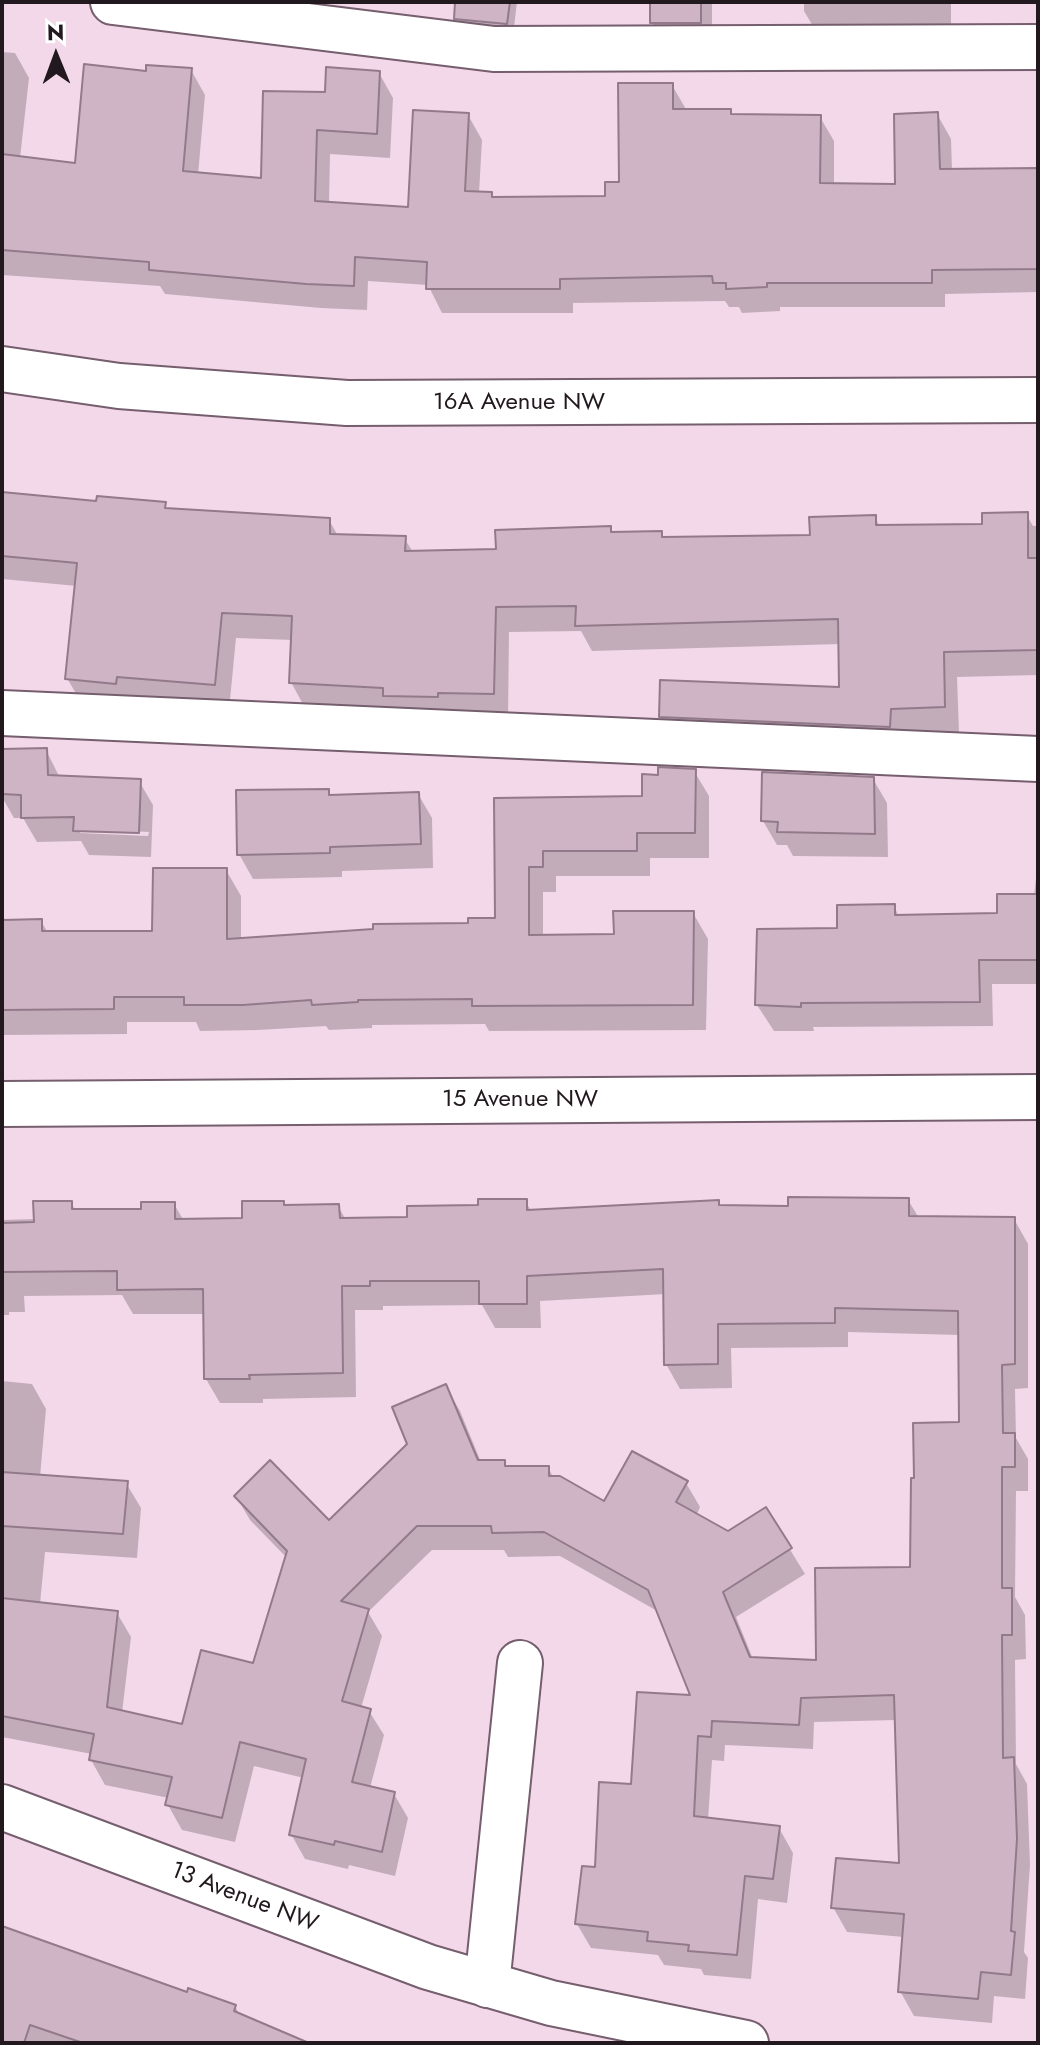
<!DOCTYPE html>
<style>
body{margin:0}
#map{position:relative;width:1040px;height:2045px;overflow:hidden;background:#f3d8e9;font-family:Jost,sans-serif}
canvas{display:block}
.frame{position:absolute;inset:0;border:4px solid #22191f;pointer-events:none}
.north{position:absolute;left:16px;top:16px;width:80px;height:80px;-webkit-text-stroke:6px #fff;paint-order:stroke;rotate:359deg;font-size:22px;font-weight:700;line-height:32px;text-align:center;color:#22191f}
.north::after{content:'';display:block;margin:auto;width:28px;height:36px;background:#22191f;clip-path:polygon(50% 0,100% 100%,50% 72%,0 100%)}
</style>
<div id="map">
<canvas width="1040" height="2045"></canvas>
<div class="frame"></div>
<div class="north">N</div>
</div>
<script>
const ctx = document.querySelector('canvas').getContext('2d');
ctx.lineJoin = 'round';
function fill(path, color) {
  ctx.fillStyle = color;
  ctx.fill(path, 'evenodd');
}
function trace(path, color, width, dash) {
  ctx.strokeStyle = color;
  ctx.lineWidth = width;
  ctx.lineCap = dash ? 'butt' : 'round';
  ctx.setLineDash(dash || []);
  ctx.stroke(path);
}
function drawText(font, color, halo, rows, align = 'center') {
  ctx.font = font + ' Jost,sans-serif';
  ctx.lineWidth = 7;
  ctx.setLineDash([]);
  ctx.textBaseline = 'middle';
  ctx.strokeStyle = halo;
  ctx.fillStyle = color;
  for (const [text, x, y, turn = 0] of rows) {
    ctx.save();
    ctx.translate(x, y);
    ctx.rotate((+turn || 0) * Math.PI / 180);
    ctx.textAlign = isNaN(turn) ? turn : align;
    if (halo) ctx.strokeText(text, 0, 0);
    ctx.fillText(text, 0, 0);
    ctx.restore();
  }
}
const shadow = new Path2D(`
 M273 2H323L321 13Z
 M457 2H517L513 35 463 30 456 18Z
 M652 2H712V45H665L652 23Z
 M804 2H951V27L817 33 804 11Z
 M2 52 15 53 29 78 20 158 76 165 148 73 191 70 205 95 198 175 263 180 327 94 379 73 393 98 390 158 330 154 329 204 410 209 468 115 482 140 479 193 491 194 494 199 607 198 621 184 672 85 687 111H730L732 116 820 117 834 141V185L897 186 937 114 951 139 952 170H1038V292L945 294V307H780V311L742 313 739 307H729L725 301 573 303V313H442L428 285 368 281 367 310 321 308 165 294 160 286 2 275Z
 M2 494 98 503 164 504 168 510 329 520 338 536 404 538 413 552 498 551 609 528 613 534 661 533 664 539 812 537 875 517 880 527 984 526 1026 514 1033 526H1038V675L957 677 959 732 676 742 661 717 841 689V644L592 651 581 631 509 632 508 719 305 708 291 682 293 640 236 638 229 710 82 704 67 678 77 586 2 579Z
 M46 750 60 778 139 781 153 805 151 857 89 855 81 841 37 842 23 818H14L2 797V751ZM80 829 149 832 148 836 80 833Z
 M694 771 709 796V858H650V876H556V892H543V936H616L693 913 708 939 706 1030 489 1031 485 1024 372 1025V1028L329 1030 326 1026 258 1030 200 1031 196 1022H127V1034L2 1035V922L41 921 48 933H154L226 870 241 896V940L470 925 497 920 496 800 644 798 660 777Z
 M873 779 887 803 888 857 793 856 787 845H777L763 821Z
 M328 791 331 797 418 794 432 818 433 868 342 871V877L253 879 239 854Z
 M1037 869 1038 984H992L993 1026 813 1027 814 1031H774L757 1005 839 930 894 906 899 917 999 915 1034 896Z
 M908 1200 919 1218 1014 1219 1028 1244V1388L1015 1389 1016 1438 1028 1459V1491H1016L1015 1597 1025 1615 1026 1659 1015 1660 1016 1764 1027 1784 1030 1865 1024 1952 1028 1958 1025 1999 994 1996 992 2023 914 2016 900 1991 904 1937 847 1932 833 1907 901 1865 897 1720 814 1722 813 1749 725 1745 724 1761 712 1760 708 1820 779 1828 793 1853 787 1903 758 1899 751 1979 704 1975 701 1969 664 1965 658 1955 591 1948 577 1924 597 1869 633 1786 693 1697 659 1612 560 1556 508 1557 504 1550H432L368 1612 382 1636 361 1708 369 1711 384 1735 370 1788 394 1794 408 1818 395 1876 349 1865 348 1869 305 1859 291 1834 304 1778 254 1766 235 1842 182 1830 168 1805 169 1798 105 1785 91 1760 92 1754 2 1737V1381L32 1384 46 1409 40 1477 126 1483 141 1508 137 1558 45 1552 40 1604 117 1613 131 1637 122 1713 184 1726 255 1666 287 1558 250 1520 236 1496 329 1523 409 1444 446 1387 460 1411 481 1462H503L507 1468H548L554 1478 605 1503 686 1483 700 1507 697 1514 728 1533 765 1509 805 1574 736 1617 753 1659 818 1662 912 1569 961 1424 960 1335 848 1332V1347L731 1348 732 1388 680 1389 666 1364V1294L540 1301 541 1328H495L482 1305 383 1306V1310H355L356 1397 263 1399V1403H220L206 1379 205 1314H133L122 1295 24 1296 25 1312H9V1315H2V1220L36 1219 71 1203 76 1211H143L174 1204 184 1221 244 1220 285 1207 338 1206 346 1220 409 1219 525 1201 532 1212 718 1202 720 1207 790 1208Z
 M2 1929 188 1994 235 2006 240 2016 308 2043H2Z`);
const building = new Path2D(`
 M455 2H510L507 24 454 19Z
 M650 2H701V23H650Z
 M84 64 146 71V65L192 68 183 171 261 178 263 91 325 92 326 67 380 71 377 134 317 130 315 201 408 207 413 110 469 113 465 191 492 192V197L605 196V182H619L618 83H673V109H731V114L821 115 820 183 895 184 894 114 938 112 940 169 1038 168V269L932 270V283H767V287L726 289V283H713L712 276 560 279V289H426L427 262 355 257 354 286 306 284 149 270V262L2 250V154L75 163Z
 M2 492 96 501 97 496 166 502 165 508 330 518V534L406 536 405 551 496 549 495 530 611 526V532L662 531V537L810 535 809 517 876 515V525L982 524V513L1028 512V558H1038V650L944 652 945 707 891 709 890 727 659 717 660 680 839 687 838 619 575 626 576 606 496 607 494 694 438 693V697L383 696V688L289 683 292 616 222 613 215 685 117 677 116 684 65 679 77 563 2 556Z
 M47 748 48 775 141 779 139 833 73 831 74 817 21 818V795L2 794V749Z
 M658 767 696 769 695 833H637V851H543V867H529V935L614 934 613 911H694L693 1005 472 1006V999L358 1000V1002L312 1005 311 1000 243 1005H184V997H114V1009L2 1010V920L42 919V931H152L153 868H227V939L373 929V924L468 923V918H495L494 798 642 796V774L658 775Z
 M762 772 874 777 875 834 777 832 778 822 761 821Z
 M329 789V795L419 792 421 844 330 847V853L237 855 236 790Z
 M997 894H1038V960H979L980 1002 801 1003V1007L755 1005 757 929 837 928V905L895 904V915L997 913Z
 M788 1197 909 1198V1216L1015 1217V1364L1002 1365 1003 1433H1015V1467H1002V1588H1012V1635H1002L1003 1758 1014 1757 1017 1839 1011 1931 1015 1932 1011 1975 981 1972 978 1999 898 1992 904 1914 831 1908 836 1858 899 1863 894 1695 801 1698 799 1725 712 1721 711 1737 698 1736 694 1816 780 1826 773 1879 745 1876 737 1955 688 1951 689 1945 647 1941 648 1932 575 1924 582 1866 595 1867 599 1782 631 1784 637 1692 690 1695 648 1590 544 1532 492 1533 491 1526H417L341 1601 369 1609 342 1701 371 1709 352 1782 395 1792 382 1852 335 1841 334 1845 289 1835 306 1759 240 1742 222 1818 165 1805 172 1777 89 1760 94 1734 2 1716V1598L118 1611 107 1707 182 1724 201 1650 253 1663 287 1551 234 1496 270 1460 329 1520 407 1444 392 1407 446 1384 478 1460H505V1466H549V1476H560L604 1501 632 1451 688 1481 676 1502 728 1531 766 1507 792 1548 723 1592 750 1657 816 1660 815 1568 910 1567 911 1478H914L913 1423 959 1422 958 1311 835 1308V1323L718 1324V1364L664 1365 663 1269 527 1276V1304H479V1281H370V1286H342L343 1373 249 1375 250 1379H204L203 1289 117 1290V1271L2 1272V1223L34 1222 33 1201H72V1209H141V1202H175V1219L242 1218V1201H284V1205L339 1204 340 1218 407 1217V1206L478 1205V1199H527V1210L719 1200V1205L788 1206Z
 M2 1472 128 1481 123 1534 2 1526Z
 M2 1926 187 1992 188 1988 236 2005 234 2011 309 2043H83L30 2025 24 2043H2Z`);
const minor = new Path2D(`
 M113 2 494 49 1038 47
 M2 369 119 386 347 403 1038 400
 M2 713 1038 759
 M2 1104 1038 1097
 M2 1807 428 1967 551 2003 746 2043
 M487 1985 520 1663`);
const streetNames = [
 ["16A Avenue NW",519,403],
 ["15 Avenue NW",520,1100],
 ["13 Avenue NW",244,1898,21]
];
fill(shadow, '#0003');
fill(building, '#cfb4c5');
trace(building, '#927a8a', 2);
trace(minor, '#755e6d', 48);
trace(minor, '#fff', 44);
drawText('24px', '#22191f', '#fff', streetNames);
</script>
